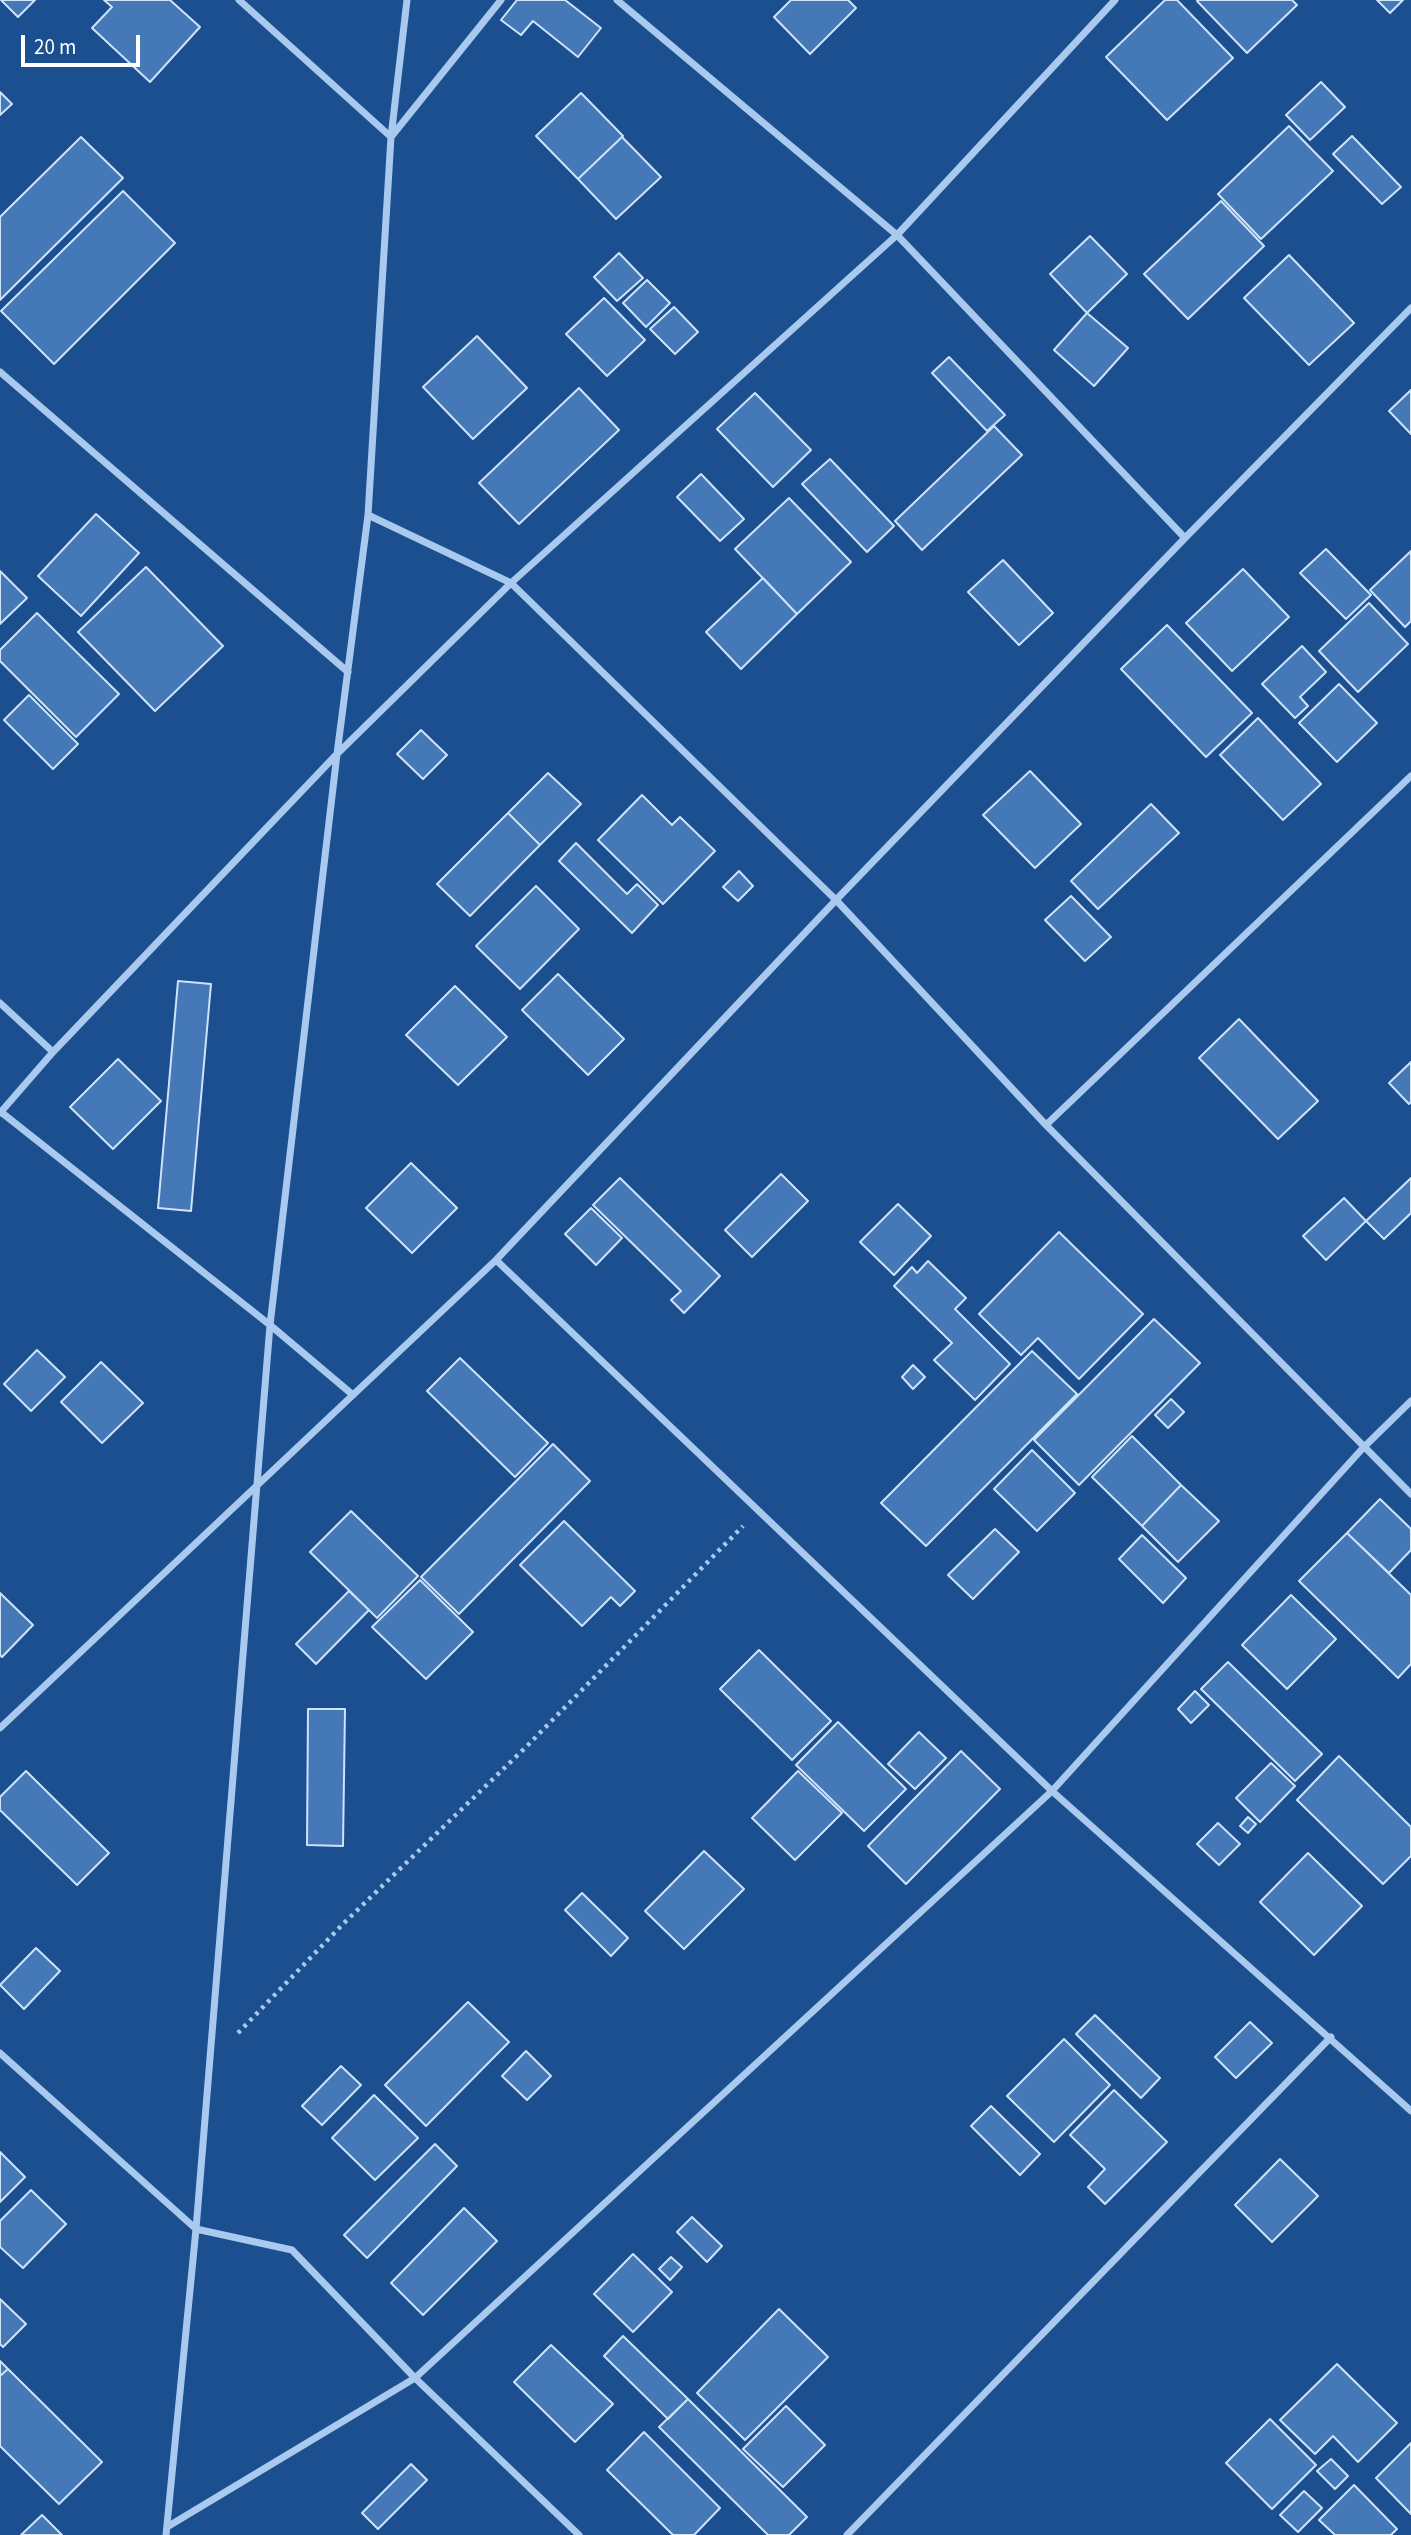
<!DOCTYPE html>
<style>
body{margin:0}
#map{position:relative;width:1411px;height:2535px;overflow:hidden;background:#1b4f8f;font-family:"Source Sans 3",sans-serif}
canvas{display:block}
.scale{position:absolute;left:21px;top:35px;width:119px;height:32px;box-sizing:border-box;border:4px solid #fff;border-top:0;padding-left:9px;font-size:21px;line-height:24px;white-space:nowrap;color:#fff;-webkit-text-stroke:5px #1b4f8f;paint-order:stroke}
</style>
<div id="map">
<canvas width="1411" height="2535"></canvas>
<div class="scale">20 m</div>
</div>
<script>
const ctx = document.querySelector('canvas').getContext('2d');
ctx.lineJoin = 'round';
function fill(path, color) {
  ctx.fillStyle = color;
  ctx.fill(path, 'evenodd');
}
function trace(path, color, width, dash) {
  ctx.strokeStyle = color;
  ctx.lineWidth = width;
  ctx.lineCap = dash ? 'butt' : 'round';
  ctx.setLineDash(dash || []);
  ctx.stroke(path);
}
const building = new Path2D(`
 M1 0H35L18 17Z
 M104 0H170L200 27 150 82 92 28 112 7Z
 M517 0H565L601 28 578 57 533 21 521 35 501 20Z
 M791 0H848L856 8 810 54 774 17Z
 M1165 0H1177L1233 58 1167 120 1106 57Z
 M1198 0H1292L1297 5 1247 53 1197 1Z
 M1377 0H1403L1390 13Z
 M1321 82 1345 107 1310 140 1286 115Z
 M0 92 12 104 0 115Z
 M581 93 623 136 578 179 536 136Z
 M1289 126 1333 171 1261 239 1218 194Z
 M1352 136 1401 187 1382 204 1333 154Z
 M81 137 123 178 0 300V217Z
 M622 137 661 177 616 219 578 179Z
 M123 191 175 243 54 364 1 311Z
 M1221 201 1264 246 1188 319 1144 274Z
 M1090 236 1127 274 1087 313 1050 274Z
 M619 253 643 278 617 301 594 277Z
 M1289 255 1354 323 1309 365 1244 298Z
 M647 280 670 303 646 327 623 303Z
 M604 298 645 340 607 376 566 334Z
 M674 307 698 332 675 354 650 329Z
 M1087 313 1128 348 1094 386 1054 350Z
 M477 336 527 388 473 439 423 387Z
 M949 357 1005 415 987 431 932 373Z
 M579 388 619 430 519 524 479 483Z
 M1411 390V434L1389 411Z
 M755 393 811 450 773 487 717 429Z
 M994 426 1022 455 922 550 895 521Z
 M830 459 894 526 867 552 802 484Z
 M701 474 744 519 720 541 677 497Z
 M789 498 851 562 797 614 735 549Z
 M96 514 139 553 81 616 38 576Z
 M1326 549 1371 595 1346 619 1300 573Z
 M1411 551V621L1405 627 1370 590Z
 M1003 560 1053 613 1019 645 968 592Z
 M146 567 223 646 155 711 78 632Z
 M1243 569 1289 617 1232 671 1186 623Z
 M0 571 27 598 0 624Z
 M763 578 797 614 741 669 706 632Z
 M1369 603 1408 644 1358 692 1319 651Z
 M37 613 119 694 76 737 0 661V650Z
 M1167 625 1252 713 1206 757 1121 669Z
 M1302 646 1326 672 1300 697 1308 706 1295 718 1262 684Z
 M1339 684 1377 723 1337 762 1299 723Z
 M29 695 78 744 53 769 4 720Z
 M1258 718 1321 784 1283 820 1220 755Z
 M421 730 447 755 423 779 397 754Z
 M1030 771 1081 824 1035 868 983 815Z
 M548 773 581 804 540 845 508 813Z
 M642 795 672 825 680 817 715 851 663 904 598 840Z
 M1151 804 1179 833 1098 909 1071 881Z
 M508 813 540 845 470 916 437 884Z
 M576 843 627 894 637 884 658 905 632 933 559 861Z
 M739 871 753 886 738 901 723 887Z
 M536 886 579 929 520 989 476 946Z
 M1071 896 1111 937 1085 961 1045 920Z
 M558 974 624 1039 588 1075 522 1010Z
 M178 981 211 984 191 1211 158 1208Z
 M455 986 507 1037 458 1085 406 1035Z
 M1239 1019 1318 1101 1278 1139 1199 1058Z
 M118 1059 161 1101 113 1149 70 1107Z
 M1411 1062V1102L1409 1104 1389 1083Z
 M411 1163 457 1208 412 1253 366 1208Z
 M781 1174 808 1201 752 1257 725 1230Z
 M620 1178 720 1276 684 1313 671 1300 681 1291 593 1205Z
 M1411 1178V1213L1384 1239 1366 1221Z
 M1344 1198 1366 1221 1326 1260 1303 1236Z
 M898 1204 931 1236 894 1275 860 1242Z
 M591 1208 622 1238 596 1265 565 1234Z
 M1059 1232 1143 1314 1079 1379 1038 1338 1021 1355 979 1314Z
 M928 1261 966 1298 955 1309 1010 1364 975 1400 934 1360 952 1343 894 1286 912 1267 917 1273Z
 M1154 1319 1200 1363 1079 1485 1034 1440Z
 M37 1350 65 1377 31 1411 4 1384Z
 M1032 1351 1077 1394 926 1546 881 1503Z
 M460 1358 548 1443 515 1477 427 1391Z
 M101 1362 143 1403 102 1443 61 1402Z
 M913 1365 925 1377 913 1389 902 1377Z
 M1171 1399 1184 1412 1168 1428 1155 1415Z
 M1132 1436 1181 1485 1142 1526 1092 1477Z
 M553 1444 590 1481 459 1614 421 1577Z
 M1032 1450 1075 1493 1037 1531 994 1489Z
 M1181 1485 1219 1521 1178 1562 1142 1526Z
 M1380 1499 1411 1529V1550L1389 1573 1347 1533Z
 M351 1511 418 1576 377 1618 310 1552Z
 M564 1521 635 1591 620 1606 611 1597 582 1626 520 1565Z
 M995 1529 1019 1552 973 1599 948 1575Z
 M1347 1533 1411 1595V1664L1398 1678 1299 1581Z
 M1142 1535 1186 1578 1163 1603 1119 1559Z
 M420 1580 473 1632 426 1679 372 1627Z
 M349 1591 369 1610 316 1664 296 1644Z
 M0 1593 33 1625 2 1657 0 1655Z
 M1291 1595 1336 1639 1287 1689 1242 1645Z
 M759 1650 831 1721 792 1760 720 1689Z
 M1228 1662 1322 1754 1295 1781 1201 1689Z
 M1195 1691 1209 1705 1191 1723 1178 1709Z
 M308 1709H345L343 1846 307 1845Z
 M838 1722 906 1789 864 1831 796 1765Z
 M919 1732 946 1758 915 1789 888 1764Z
 M961 1751 1000 1789 906 1884 868 1846Z
 M1339 1756 1411 1827V1856L1383 1884 1297 1800Z
 M1271 1763 1295 1786 1260 1822 1236 1798Z
 M26 1771 109 1853 77 1885 0 1810V1797Z
 M798 1771 842 1813 795 1860 752 1818Z
 M1248 1817 1256 1824 1248 1833 1240 1826Z
 M1218 1823 1240 1844 1219 1865 1197 1844Z
 M704 1851 744 1889 684 1949 645 1911Z
 M1308 1853 1362 1906 1314 1955 1260 1902Z
 M582 1893 628 1938 611 1956 565 1910Z
 M36 1948 60 1971 24 2009 0 1985Z
 M468 2002 509 2042 426 2126 385 2085Z
 M1095 2015 1160 2078 1141 2098 1076 2034Z
 M1250 2022 1272 2043 1236 2078 1215 2057Z
 M1064 2039 1110 2085 1054 2142 1007 2096Z
 M526 2051 551 2076 527 2100 502 2076Z
 M341 2066 361 2085 322 2125 302 2106Z
 M1114 2090 1167 2142 1105 2204 1088 2187 1105 2169 1070 2135Z
 M374 2095 418 2138 375 2180 332 2138Z
 M991 2106 1040 2154 1020 2175 971 2126Z
 M435 2144 457 2166 367 2258 344 2235Z
 M0 2152 25 2177 0 2202Z
 M1280 2159 1318 2196 1272 2242 1235 2205Z
 M31 2190 66 2224 23 2268 0 2247V2221Z
 M464 2208 497 2241 423 2315 391 2283Z
 M692 2217 722 2246 707 2262 677 2232Z
 M633 2254 672 2292 633 2332 594 2294Z
 M671 2257 682 2267 670 2280 659 2269Z
 M0 2299 26 2324 3 2347 0 2344Z
 M779 2309 828 2357 745 2440 697 2393Z
 M623 2336 688 2399 668 2419 604 2356Z
 M551 2345 613 2404 575 2442 514 2382Z
 M0 2361 8 2369 0 2376Z
 M1337 2364 1397 2423 1358 2462 1333 2436 1315 2454 1280 2420Z
 M8 2369 102 2462 59 2504 0 2446V2376Z
 M688 2399 807 2517 789 2535H768L659 2427Z
 M786 2406 825 2445 783 2487 743 2449Z
 M1270 2419 1316 2465 1272 2509 1226 2463Z
 M644 2432 720 2508 694 2535H673L607 2470Z
 M1411 2443V2514L1376 2478Z
 M1331 2459 1348 2476 1335 2489 1317 2471Z
 M411 2464 427 2480 378 2529 362 2513Z
 M1354 2485 1397 2529 1391 2535H1335L1319 2520Z
 M1304 2491 1322 2508 1298 2532 1280 2515Z
 M42 2515 62 2535H21Z`);
const path = new Path2D(`
 M238 2033 344 1923 525 1748 743 1526`);
const minor = new Path2D(`
 M239 0 391 137 501 0
 M617 0 897 235 1185 538
 M0 372 348 672
 M368 515 511 583 836 900 1046 1125 1411 1494
 M0 1003 53 1052
 M1 1112 270 1325 353 1395
 M0 1113 53 1052 337 754 511 583 897 235 1115 0
 M1046 1125 1411 776
 M496 1260 1052 1791 1411 2111
 M0 1728 496 1260 836 900 1185 538 1411 308
 M0 2053 196 2229 292 2250 415 2378 579 2535
 M167 2527 415 2378 1052 1791 1363 1448 1411 1401
 M166 2535 196 2229 270 1325 337 754 368 515 391 137 407 0
 M847 2535 1331 2037`);
fill(building, '#4478b7');
trace(building, '#cfe3fa', 2);
trace(path, '#a9c9ee', 4.5, [3.5, 5]);
trace(minor, '#a9c9ee', 7);
</script>
